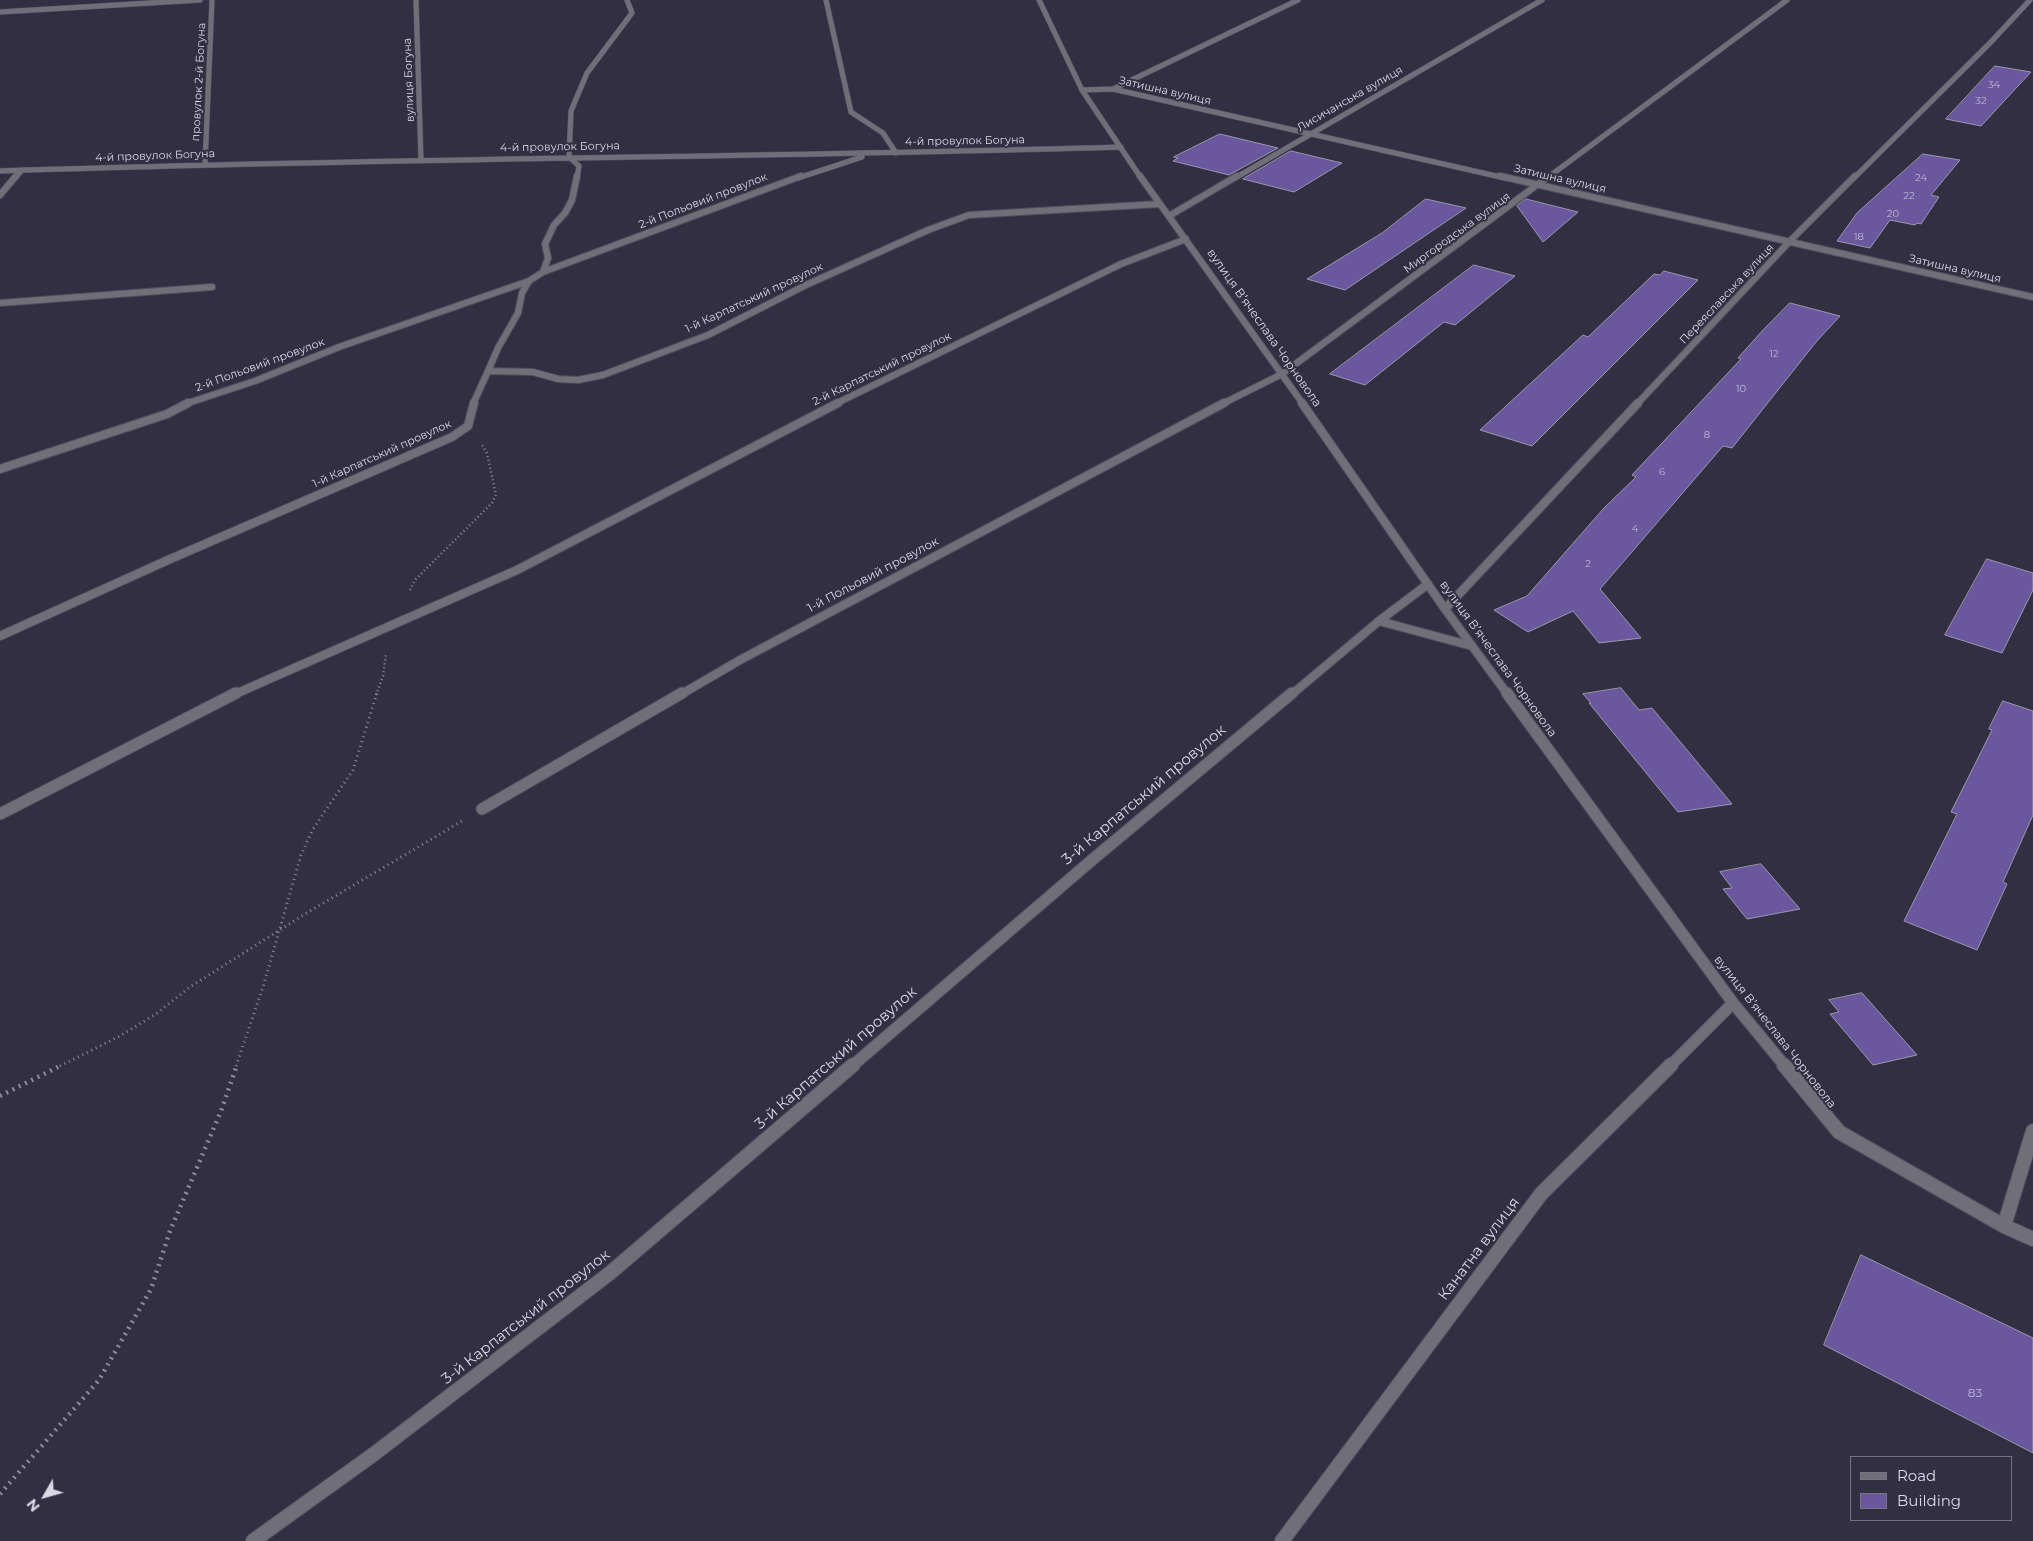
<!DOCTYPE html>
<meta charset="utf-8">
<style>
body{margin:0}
#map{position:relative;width:2033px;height:1541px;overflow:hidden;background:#332f42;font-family:Montserrat,sans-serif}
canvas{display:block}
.legend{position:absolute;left:1850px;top:1456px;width:162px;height:65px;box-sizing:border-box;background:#332f42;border:1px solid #767383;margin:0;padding:6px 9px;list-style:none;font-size:15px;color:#dbd9e5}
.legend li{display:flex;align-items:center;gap:10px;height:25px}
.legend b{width:25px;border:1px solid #767383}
.north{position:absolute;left:20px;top:1471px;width:50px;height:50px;-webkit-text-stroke:4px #332f42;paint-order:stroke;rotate:232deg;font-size:14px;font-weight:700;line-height:20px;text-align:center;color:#dbd9e5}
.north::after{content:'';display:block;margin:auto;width:18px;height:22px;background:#dbd9e5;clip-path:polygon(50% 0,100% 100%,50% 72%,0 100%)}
</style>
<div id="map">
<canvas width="2033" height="1541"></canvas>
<ul class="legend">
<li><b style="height:6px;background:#706e78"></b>Road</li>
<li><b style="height:14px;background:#6a589e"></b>Building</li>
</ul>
<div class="north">N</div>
</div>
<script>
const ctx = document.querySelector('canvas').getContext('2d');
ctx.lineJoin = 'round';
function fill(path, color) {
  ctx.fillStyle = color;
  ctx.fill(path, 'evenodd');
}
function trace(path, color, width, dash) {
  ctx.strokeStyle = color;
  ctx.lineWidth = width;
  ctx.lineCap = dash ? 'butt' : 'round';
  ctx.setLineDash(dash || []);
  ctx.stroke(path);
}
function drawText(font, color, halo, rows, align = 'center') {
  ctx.font = font + ' Montserrat,sans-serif';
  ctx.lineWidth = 4;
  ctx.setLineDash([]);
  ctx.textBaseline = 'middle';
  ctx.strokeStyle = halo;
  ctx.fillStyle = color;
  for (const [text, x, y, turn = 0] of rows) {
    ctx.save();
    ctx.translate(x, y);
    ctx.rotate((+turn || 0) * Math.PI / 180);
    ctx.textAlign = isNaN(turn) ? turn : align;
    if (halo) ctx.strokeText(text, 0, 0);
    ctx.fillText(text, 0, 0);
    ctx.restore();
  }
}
const building = new Path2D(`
 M1995 66 2031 72 1981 126 1946 119Z
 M1220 134 1278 148 1229 175 1173 161 1178 158 1174 157Z
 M1291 151 1342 163 1294 192 1243 179Z
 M1923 154 1960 160 1931 195 1939 197 1921 224 1917 223 1915 225 1890 220 1870 248 1837 241 1857 213Z
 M1426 199 1466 208 1345 290 1307 279 1382 233Z
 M1526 199 1578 212 1543 242 1517 206Z
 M1474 265 1515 276 1455 325 1444 322 1365 385 1330 374Z
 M1664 271 1698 280 1532 446 1480 430 1583 335 1588 337 1654 274 1660 275Z
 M1790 303 1840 316 1816 342 1732 448 1723 446 1600 589 1641 638 1599 643 1573 611 1528 632 1494 610 1527 596 1604 508 1636 477 1632 475 1741 359 1738 358 1763 330Z
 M1987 559 2033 573V590L2002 653 1945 635Z
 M1621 688 1639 710 1652 708 1732 804 1678 812 1589 703H1591L1583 694Z
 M2003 701 2033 711V815L2003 882 2007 884 1977 950 1904 921 1957 814 1951 812 1992 730 1989 729Z
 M1761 864 1800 909 1747 919 1723 889 1732 888 1720 872Z
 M1862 993 1917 1055 1873 1065 1830 1014 1839 1012 1829 1000Z
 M1861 1255 2033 1338V1453L1824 1345Z`);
const pathFar2 = new Path2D(`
 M410 590 415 580 492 503 496 495 487 453 482 445
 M376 695 383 676 386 655`);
const pathFar1 = new Path2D(`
 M60 1066 120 1036 156 1014 190 987 305 914 462 821
 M236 1066 263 987 301 855 313 829 353 770 377 693`);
const path = new Path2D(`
 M0 1096 62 1065
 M0 1494 99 1380 151 1289 170 1231 221 1111 237 1065`);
const streetFar4 = new Path2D(`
 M416 0 421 160
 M826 0 851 112 883 133 896 153
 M1039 0 1082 90 1141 178
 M0 12 200 0
 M1113 89 1298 0
 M1082 90 1113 89 1505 178
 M205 164 212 0
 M0 171C374 158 747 158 1121 147
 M15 178 22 170
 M577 178 579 166 569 157 571 111 587 73 632 13 627 0
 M798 178 862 157
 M1235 178 1542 0
 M1547 178 1787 0
 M1854 178 1990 43 2030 0`);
const streetFar3 = new Path2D(`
 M1140 176 1303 404
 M1500 176 2033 297
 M0 195 16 176
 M1169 216 1237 176
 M543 272 801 176
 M0 303 212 287
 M488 371 498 348 518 313 522 293 529 281 543 272 548 258 545 244 554 225 565 213 572 200 577 176
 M185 404 255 381 339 347 529 281
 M473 404 488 371 533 372 558 379 578 380 603 375 708 335 806 285 928 230 969 215 1159 204
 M835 404 1121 264 1186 239
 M1222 404 1282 374 1549 176
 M1637 404 1790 241 1855 176`);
const streetFar2 = new Path2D(`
 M1302 403 1445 609 1508 695
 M0 469 167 414 188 403
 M1445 609 1638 403
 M1379 621 1472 646
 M0 636 168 560 452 437 468 426 474 403
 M233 695 517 570 838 403
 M680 695 740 660 1224 403
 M1291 695 1379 621 1428 584`);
const streetFar1 = new Path2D(`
 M1507 693 1733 1003 1785 1066
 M482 809 682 693
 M0 814 236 693
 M852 1066 1092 860 1292 693
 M1670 1066 1733 1003`);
const street = new Path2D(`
 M1784 1065 1839 1132 2004 1226 2033 1239
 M2004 1226 2033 1131
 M253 1541 374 1454 610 1273 853 1065
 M1282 1541 1541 1194 1671 1065`);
const numberNames = [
 ["34",1994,85],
 ["32",1981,101],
 ["24",1921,178],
 ["22",1909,196],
 ["20",1893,214],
 ["18",1859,237],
 ["12",1774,354],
 ["10",1741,389],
 ["8",1707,435],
 ["6",1662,472],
 ["4",1635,529],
 ["2",1588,564]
];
const farStreetnames = [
 ["вулиця Богуна",409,80,-92],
 ["провулок 2-й Богуна",199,82,-87],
 ["Затишна вулиця",1165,91,13],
 ["Лисичанська вулиця",1350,99,-30],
 ["4-й провулок Богуна",965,141,-1],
 ["4-й провулок Богуна",560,147,-1],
 ["4-й провулок Богуна",155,156,-2],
 ["Затишна вулиця",1560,179,13],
 ["2-й Польовий провулок",703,201,-21],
 ["Миргородська вулиця",1457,233,-36],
 ["Затишна вулиця",1955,269,13],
 ["Переяславська вулиця",1727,294,-47],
 ["1-й Карпатський провулок",754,298,-25],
 ["2-й Польовий провулок",260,365,-20],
 ["2-й Карпатський провулок",882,369,-26],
 ["1-й Карпатський провулок",382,454,-24]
];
const streetNames = [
 ["вулиця Вʼячеслава Чорновола",1264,328,55],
 ["1-й Польовий провулок",873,575,-28],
 ["вулиця Вʼячеслава Чорновола",1498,659,54],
 ["вулиця Вʼячеслава Чорновола",1775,1032,52]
];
const nearNumbernames = [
 ["83",1975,1393]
];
const nearStreetnames = [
 ["3-й Карпатський провулок",1144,795,-40],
 ["3-й Карпатський провулок",836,1058,-41],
 ["Канатна вулиця",1479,1249,-53],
 ["3-й Карпатський провулок",526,1317,-38]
];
fill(building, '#6a589e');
trace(building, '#9c97ae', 1);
trace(streetFar4, '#514e5f', 6);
trace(streetFar3, '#514e5f', 8);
trace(streetFar2, '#514e5f', 10);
trace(streetFar1, '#514e5f', 13);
trace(street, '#514e5f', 16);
trace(pathFar2, '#8c8999', 2.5, [1, 3]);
trace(pathFar1, '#8c8999', 3, [1, 4]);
trace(path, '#8c8999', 4.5, [2, 5]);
trace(streetFar4, '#706e78', 5);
trace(streetFar3, '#706e78', 6);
trace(streetFar2, '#706e78', 8);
trace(streetFar1, '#706e78', 11);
trace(street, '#706e78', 14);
drawText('10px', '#bfb9d3', null, numberNames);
drawText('11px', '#dbd9e5', '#332f42', farStreetnames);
drawText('12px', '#dbd9e5', '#332f42', streetNames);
drawText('12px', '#bfb9d3', null, nearNumbernames);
drawText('15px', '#dbd9e5', '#332f42', nearStreetnames);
</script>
